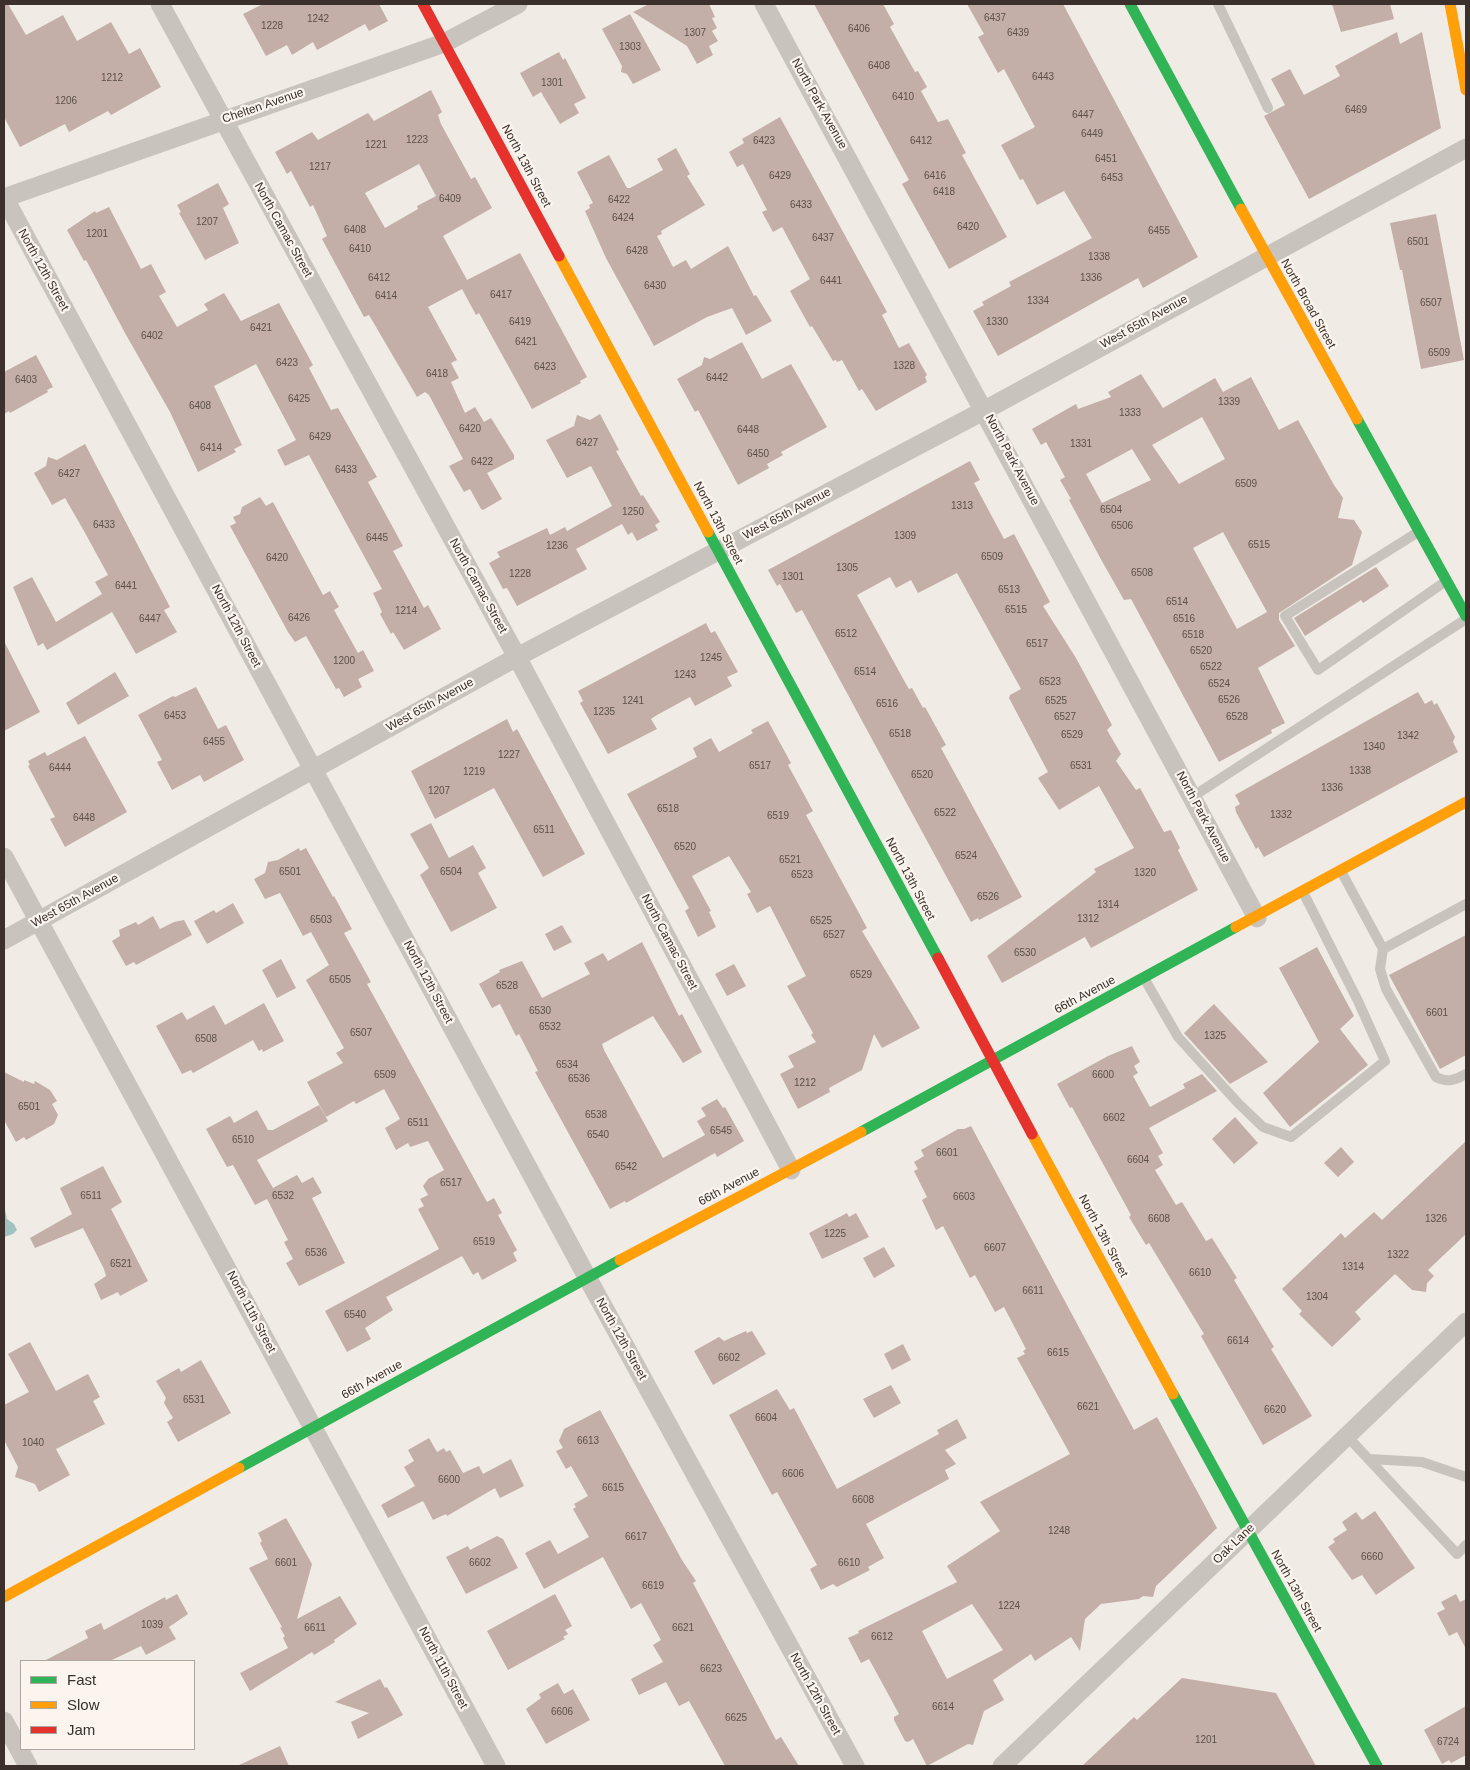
<!DOCTYPE html>
<style>
body{margin:0}
#map{position:relative;width:1470px;height:1770px;overflow:hidden;background:#f0ebe5;font-family:Helvetica,sans-serif}
canvas{display:block}
.frame{position:absolute;inset:0;border:5px solid #3b302b;pointer-events:none}
.legend{position:absolute;left:20px;top:1660px;width:175px;height:90px;box-sizing:border-box;background:#fbf5ee;border:1px solid #aea6a0;margin:0;padding:6px 9px;list-style:none;font-size:15px;color:#3b302b}
.legend li{display:flex;align-items:center;gap:10px;height:25px}
.legend b{width:25px;border:1px solid #aea6a0}
</style>
<div id="map">
<canvas width="1470" height="1770"></canvas>
<div class="frame"></div>
<ul class="legend">
<li><b style="height:6px;background:#30b455"></b>Fast</li>
<li><b style="height:6px;background:#ff9f0a"></b>Slow</li>
<li><b style="height:6px;background:#e5322d"></b>Jam</li>
</ul>
</div>
<script>
const ctx = document.querySelector('canvas').getContext('2d');
ctx.lineJoin = 'round';
function fill(path, color) {
  ctx.fillStyle = color;
  ctx.fill(path, 'evenodd');
}
function trace(path, color, width, dash) {
  ctx.strokeStyle = color;
  ctx.lineWidth = width;
  ctx.lineCap = dash ? 'butt' : 'round';
  ctx.setLineDash(dash || []);
  ctx.stroke(path);
}
function drawText(font, color, halo, rows, align = 'center') {
  ctx.font = font + ' Helvetica,sans-serif';
  ctx.lineWidth = 4.5;
  ctx.setLineDash([]);
  ctx.textBaseline = 'middle';
  ctx.strokeStyle = halo;
  ctx.fillStyle = color;
  for (const [text, x, y, turn = 0] of rows) {
    ctx.save();
    ctx.translate(x, y);
    ctx.rotate((+turn || 0) * Math.PI / 180);
    ctx.textAlign = isNaN(turn) ? turn : align;
    if (halo) ctx.strokeText(text, 0, 0);
    ctx.fillText(text, 0, 0);
    ctx.restore();
  }
}
const water = new Path2D(`
 M4 1205 7 1219 14 1224 17 1230 13 1234 4 1237Z`);
const building = new Path2D(`
 M4 4H8L26 35 63 15 77 41 111 22 129 54 140 48 161 87 111 115 108 111 69 132 65 124 20 147 4 117Z
 M263 4H379L388 21 369 31 365 24 317 50 313 42 292 55 287 45 266 56 243 14Z
 M649 4H709L715 17 712 18 717 28 712 31 718 41 709 46 713 55 697 64 687 46 633 12Z
 M814 4H883L894 24 890 27 915 72 918 71 927 87 921 91 938 122 948 119 966 153 962 155 1007 237 949 269 902 184 909 180Z
 M967 4H1063L1198 257 1143 288 1138 278 998 356 973 311 984 305 982 302 1011 286 1009 282 1092 238 1064 191 1037 205 1023 179 1020 180 1001 145 1035 127 1004 69 998 73 978 37 984 34Z
 M1332 4H1390L1394 19 1341 32Z
 M630 14 661 70 633 84 627 74 621 72 622 66 602 29Z
 M1397 32 1400 44 1422 32 1441 128 1309 199 1264 116 1285 105 1271 79 1290 69 1304 95 1340 76 1335 66Z
 M559 52 563 60 565 58 586 98 574 104 579 113 560 124 541 92 533 97 520 73Z
 M431 90 442 112 438 115 441 124 471 179 475 177 492 208 443 236 467 280 520 253 587 377 580 381 581 383 532 409 479 313 476 315 462 289 428 307 457 360 451 363 459 378 451 382 465 413 475 407 484 422 491 418 514 455V459L487 473 502 499 483 510 481 509 470 489 464 492 449 466 463 459 429 395 425 392 417 397 369 315 364 317 322 239 327 236 313 205 310 207 291 171 287 174 275 152 312 132 318 140 368 113 374 121ZM419 164 436 196 417 206 418 209 385 228 365 193Z
 M780 117 887 312 882 315 899 348 909 343 927 375 925 377 927 382 876 411 862 389 859 391 842 360 837 362 836 360 833 361 812 326 810 327 790 291 810 279 782 227 773 232 762 212 767 210 743 164 737 167 729 152 744 143 742 139Z
 M676 148 690 174 687 176 705 205 661 231 662 234 657 236 673 267 686 260 691 269 728 246 754 296 756 295 772 321 746 335 732 308 707 317 654 346 606 258 585 211 590 208 589 205 593 203 577 172 609 155 627 188H630L663 170 657 159Z
 M218 183 229 204 223 208 239 243 205 260 179 213 181 212 177 205Z
 M109 207 141 269 151 264 166 292 159 296 177 327 208 310 204 304 224 293 241 321 279 303 313 365 309 368 331 410 338 408 377 477 368 482 403 546 393 551 424 608 428 605 441 629 404 650 393 632 391 634 380 614 382 612 373 593 382 589 309 455 285 466 277 450 296 440 256 364 214 386 242 445 234 449 236 452 198 472 170 412 125 333 86 260 84 261 67 230 95 211 96 213Z
 M1436 214 1464 360 1421 369 1402 270H1400L1390 223Z
 M742 342 762 379 791 364 827 427 781 452 783 455 767 464 769 468 738 485 698 410 695 412 677 379 702 365 704 357 710 359Z
 M36 355 53 387 47 390 48 392 10 413 9 411 4 414V372Z
 M1141 374 1163 408 1215 378 1223 392 1251 377 1279 430 1298 420 1334 485 1343 498 1338 518 1354 520 1362 532 1352 565 1279 613V620L1295 646 1258 668 1285 723 1271 730 1272 733 1219 762 1131 599 1124 600 1103 563 1069 500 1071 499 1060 480 1065 477 1046 442 1041 445 1032 429 1076 404 1078 409 1111 397 1108 392ZM1202 417 1225 459 1179 484 1152 445ZM1132 449 1151 480 1102 503 1086 474ZM1223 532 1267 612 1237 629 1193 548Z
 M600 414 619 450 616 451 641 496 643 495 660 522 655 525 658 530 637 541 632 532 628 535 622 524 576 549 587 569 517 606 507 588 503 589 489 563 500 557 497 552 547 528 550 535 565 527 567 531 612 506 591 466 567 478 546 440 574 426 577 415 590 420Z
 M85 444 170 607 164 610 177 632 136 654 112 612 47 650 43 643 38 646 13 587 32 577 56 622 102 594 95 582 108 575 84 531 65 498 52 505 34 473 46 466 48 457 57 460Z
 M970 461 980 480 974 483 1004 539 1014 534 1050 602 1043 606 1076 658 1112 725 1107 730 1121 754 1116 761 1136 790 1140 788 1164 832 1171 830 1180 848 1178 850 1198 890 1091 948 1085 937 1002 983 987 956 1096 872 1094 869 1134 848 1099 786 1059 810 1038 778 1048 772 1009 698 1010 695 1021 689 957 573 918 593 911 580 896 588 890 577 857 595 906 684 909 689 912 688 923 708 925 707 946 745 941 748 1022 897 979 920 978 918 971 922 802 610 796 613 780 584 777 586 768 570Z
 M260 497 266 506 273 502 323 595 330 591 339 607 334 610 358 653 363 650 374 671 358 679 362 687 344 697 339 688 336 689 306 636 295 642 288 632 230 526 236 523 233 517 240 514 242 507Z
 M1376 567 1389 586 1363 603 1361 600 1305 636 1294 618Z
 M706 623 711 633 715 631 738 672 727 677 732 686 695 706 690 697 657 715 651 719 657 729 608 754 580 703 583 701 578 691Z
 M4 641 40 712 4 731Z
 M115 672 129 696 78 725 66 703Z
 M196 687 218 729 226 725 244 760 204 782 200 775 172 790 157 762 162 760 138 715 173 696 175 697Z
 M1418 692 1425 704 1432 700 1434 705 1437 703 1455 737 1453 742 1458 752 1264 857 1258 847 1256 849 1236 812 1235 807 1240 804 1235 795Z
 M507 719 513 732 517 729 585 854 543 877 494 788 435 819 411 771Z
 M768 721 791 763 788 765 813 811 806 815 867 928 862 931 920 1028 882 1048 874 1034 862 1070 829 1088 830 1092 798 1109 780 1074 794 1067 788 1056 816 1042 811 1035 813 1033 787 986 806 976 770 906 757 913 747 894 751 892 729 856 692 876 711 911 709 912 716 927 698 937 685 911 689 908 627 794 697 757 693 748 711 738 719 752 753 733 751 730Z
 M85 736 127 812 65 847 50 819 55 817 28 766 30 765 28 761 45 752 47 756Z
 M431 823 449 858 473 845 486 868 478 873 497 908 451 932 420 875 429 868 410 834Z
 M299 848 300 851 306 848 333 897 334 896 352 929 344 933 371 982 367 984 487 1202 494 1198 502 1213 498 1215 517 1250 513 1253 517 1261 482 1280 478 1272 473 1275 462 1256 386 1297 393 1310 365 1328 371 1339 347 1352 325 1311 439 1249 418 1209 424 1206 420 1199 428 1195 423 1186 428 1179 444 1170 428 1141 410 1147 408 1143 396 1150 385 1128 400 1119 384 1089 356 1104 354 1101 326 1117 307 1082 343 1063 336 1053 344 1048 306 980 329 965 311 932 303 936 280 893 265 899 254 879 265 873 268 862 278 860Z
 M233 903 244 923 207 944 194 921 214 910 216 913Z
 M153 916 160 929 174 922 184 920 192 935 136 965 134 962 126 966 112 941 120 936 119 930 136 922 138 925Z
 M562 925 572 942 554 951 545 934Z
 M1466 935V1055L1440 1069 1389 975Z
 M642 942 679 1016 682 1014 702 1052 683 1063 653 1016 602 1044 604 1050 663 1158 705 1135 697 1121 706 1116 701 1108 717 1099 723 1108 725 1107 744 1141 717 1157 715 1153 626 1203 625 1201 610 1209 535 1072 538 1071 519 1034 516 1036 500 1004 492 1008 479 984 500 972 499 970 522 961 542 998 590 974 584 963 603 953 608 961Z
 M1317 947 1354 1016 1340 1029 1368 1065 1290 1127 1263 1093 1319 1042 1279 968Z
 M281 959 296 988 277 998 262 970Z
 M734 964 746 986 727 996 715 974Z
 M264 1003 284 1041 263 1052 262 1049 259 1051 253 1040 193 1073 191 1070 182 1074 156 1026 182 1012 187 1020 214 1005 225 1025Z
 M1214 1004 1268 1062 1230 1084 1184 1033Z
 M1132 1046 1140 1062 1134 1066 1138 1073 1133 1076 1150 1107 1185 1088 1183 1084 1202 1074 1217 1091 1149 1128 1163 1153 1158 1156 1163 1165 1155 1170 1176 1205 1182 1202 1206 1241 1212 1238 1237 1278 1234 1280 1274 1347 1271 1349 1312 1416 1263 1445 1201 1336 1204 1334 1149 1243 1146 1245 1129 1217 1131 1215 1072 1107 1070 1108 1057 1084 1108 1056Z
 M4 1072 24 1082V1080L34 1084 35 1081 50 1090 57 1101 52 1104 58 1115 54 1124 26 1140 24 1137 16 1142 4 1120Z
 M319 1105 328 1121 257 1160 273 1188 297 1175 302 1183 313 1177 322 1193 312 1198 345 1263 299 1286 286 1263 293 1259 284 1242 288 1240 267 1199 255 1205 233 1165 227 1167 206 1129 230 1116 234 1123 257 1110 268 1130H273Z
 M1235 1117 1258 1143 1234 1164 1212 1139Z
 M971 1126 1134 1430 1157 1417 1217 1528 1156 1586 1153 1597 1143 1596 1139 1599 1101 1604 1085 1619 1080 1651 1071 1637 1035 1661 1031 1654 993 1680 1004 1700 984 1711 973 1745 968 1744 927 1766 913 1739 908 1742 905 1741 894 1720V1717L899 1714 869 1659 861 1663 848 1638 859 1633 858 1631 957 1582 947 1566 1000 1531 980 1502 1070 1454 1017 1358 1025 1354 1023 1351 1026 1349 1004 1307 995 1312 975 1275 970 1278 943 1226 936 1230 922 1200 927 1197 914 1171 918 1169 914 1162 924 1156 921 1150 958 1129H964ZM972 1604 1003 1650 947 1679 922 1631Z
 M1466 1141V1234L1428 1270 1434 1276 1427 1283 1426 1292 1412 1290 1395 1274 1355 1312 1361 1319 1332 1347 1299 1314 1302 1311 1282 1289 1341 1233 1345 1238 1374 1212 1382 1220Z
 M1341 1147 1354 1162 1338 1177 1324 1163Z
 M103 1166 122 1202 111 1209 148 1281 120 1296 118 1292 101 1300 94 1284 106 1276 104 1269 83 1228 35 1248 30 1238 72 1214 60 1188Z
 M847 1213 849 1217 856 1213 869 1237 822 1259 809 1233Z
 M884 1247 895 1266 874 1278 863 1258Z
 M746 1331 747 1333 752 1331 766 1354 713 1385 694 1351 719 1337 724 1341Z
 M30 1342 56 1391 88 1374 100 1397 93 1401 105 1424 56 1449 70 1475 39 1492 35 1484 15 1477 18 1467 4 1440V1405L29 1392 8 1354Z
 M903 1344 911 1360 892 1370 884 1354Z
 M201 1360 231 1413 178 1442 167 1422 173 1418 164 1403 166 1398 156 1381 179 1368 181 1372Z
 M891 1385 901 1403 874 1418 863 1399Z
 M777 1389 790 1410 794 1408 837 1489 939 1434 937 1430 957 1419 967 1438 945 1450 956 1464 945 1470 949 1479 866 1524 884 1558 868 1567 870 1570 837 1587 833 1584 821 1590 810 1569 817 1565 777 1492 772 1495 729 1415Z
 M600 1410 682 1560 696 1581 693 1583 776 1740 781 1737 799 1766H725L689 1701 679 1706 666 1682 639 1695 631 1679 663 1662 653 1645 661 1640 641 1603 631 1609 603 1557 544 1589 525 1553 550 1540 558 1554 589 1537 573 1509 576 1507 574 1504 588 1496 571 1466 566 1469 556 1451 563 1448 559 1441 564 1429Z
 M429 1438 437 1452 444 1448 446 1452 450 1450 463 1473 479 1466 483 1474 511 1459 524 1486 500 1498 495 1488 447 1516 446 1514 433 1520 423 1501 388 1518 381 1505 415 1486 404 1467 414 1461 408 1450Z
 M1375 1511 1415 1568 1376 1595 1362 1575 1352 1580 1328 1547 1335 1542 1333 1539 1347 1530 1342 1522 1356 1512 1362 1520Z
 M286 1518 312 1564 297 1619 340 1596 357 1624 334 1640 335 1642 314 1655 312 1652 250 1691 240 1673 288 1648 283 1638 285 1636 280 1628 282 1627 249 1568 268 1559 260 1543 262 1541 258 1533Z
 M497 1536 503 1539 518 1568 466 1594 446 1557 468 1546 470 1550Z
 M177 1594 188 1614 169 1627 176 1639 146 1655 141 1646 110 1661H44L88 1638 85 1631 101 1623 104 1630 165 1597 166 1600Z
 M555 1594 572 1626 565 1630 568 1634 563 1637 565 1639 508 1670 487 1631Z
 M1456 1594 1460 1602 1466 1599V1649L1457 1632 1449 1636 1437 1613 1445 1609 1441 1602Z
 M1182 1678 1276 1693 1316 1766H1082L1134 1717 1137 1720Z
 M380 1679 385 1688 387 1687 403 1715 358 1739 351 1722 369 1713 335 1702Z
 M558 1683 564 1694 573 1689 590 1720 546 1744 526 1709 541 1698 539 1694Z
 M1466 1706V1755L1451 1763 1449 1760 1442 1764 1424 1730Z
 M280 1746 289 1766H237Z`);
const lane = new Path2D(`
 M1218 4 1268 108
 M1418 532 1285 616 1318 670 1446 581
 M1192 797 1466 619
 M1341 871 1383 949 1466 904
 M1383 949 1380 969 1386 989 1436 1077C1448 1083 1455 1080 1466 1074
 M1144 978 1178 1037 1238 1103 1263 1127 1291 1137 1385 1061 1358 1001 1303 892
 M1347 1436 1457 1554 1466 1545
 M1369 1459 1422 1462 1466 1477`);
const street = new Path2D(`
 M160 4 517 657 791 1170
 M764 4 1257 918
 M4 197 587 1277 855 1766
 M4 198 444 43 518 4
 M4 857 496 1766
 M4 940 517 657 985 410 1466 148
 M4 1721 28 1766
 M1002 1766 1466 1322`);
const fast = new Path2D(`
 M1130 4 1241 209
 M1357 419 1466 616
 M708 532 938 958
 M861 1132 1236 927
 M1173 1394 1377 1766
 M239 1468 620 1260`);
const slow = new Path2D(`
 M1450 4 1466 90
 M1241 209 1357 419
 M559 256 708 532
 M1236 927 1466 802
 M1032 1134 1173 1394
 M620 1260 861 1132
 M4 1597 239 1468`);
const jam = new Path2D(`
 M423 4 559 256
 M938 958 1032 1134`);
const numberNames = [
 ["6437",995,18],
 ["1242",318,19],
 ["1228",272,26],
 ["6406",859,29],
 ["1307",695,33],
 ["6439",1018,33],
 ["1303",630,47],
 ["6408",879,66],
 ["6443",1043,77],
 ["1212",112,78],
 ["1301",552,83],
 ["6410",903,97],
 ["1206",66,101],
 ["6469",1356,110],
 ["6447",1083,115],
 ["6449",1092,134],
 ["1223",417,140],
 ["6423",764,141],
 ["6412",921,141],
 ["1221",376,145],
 ["6451",1106,159],
 ["1217",320,167],
 ["6429",780,176],
 ["6416",935,176],
 ["6453",1112,178],
 ["6418",944,192],
 ["6409",450,199],
 ["6422",619,200],
 ["6433",801,205],
 ["6424",623,218],
 ["1207",207,222],
 ["6420",968,227],
 ["6408",355,230],
 ["6455",1159,231],
 ["1201",97,234],
 ["6437",823,238],
 ["6501",1418,242],
 ["6410",360,249],
 ["6428",637,251],
 ["1338",1099,257],
 ["6412",379,278],
 ["1336",1091,278],
 ["6441",831,281],
 ["6430",655,286],
 ["6417",501,295],
 ["6414",386,296],
 ["1334",1038,301],
 ["6507",1431,303],
 ["6419",520,322],
 ["1330",997,322],
 ["6421",261,328],
 ["6402",152,336],
 ["6421",526,342],
 ["6509",1439,353],
 ["6423",287,363],
 ["1328",904,366],
 ["6423",545,367],
 ["6418",437,374],
 ["6442",717,378],
 ["6403",26,380],
 ["6425",299,399],
 ["1339",1229,402],
 ["6408",200,406],
 ["1333",1130,413],
 ["6420",470,429],
 ["6448",748,430],
 ["6429",320,437],
 ["6427",587,443],
 ["1331",1081,444],
 ["6414",211,448],
 ["6450",758,454],
 ["6422",482,462],
 ["6433",346,470],
 ["6427",69,474],
 ["6509",1246,484],
 ["1313",962,506],
 ["6504",1111,510],
 ["1250",633,512],
 ["6433",104,525],
 ["6506",1122,526],
 ["1309",905,536],
 ["6445",377,538],
 ["6515",1259,545],
 ["1236",557,546],
 ["6509",992,557],
 ["6420",277,558],
 ["1305",847,568],
 ["6508",1142,573],
 ["1228",520,574],
 ["1301",793,577],
 ["6441",126,586],
 ["6513",1009,590],
 ["6514",1177,602],
 ["6515",1016,610],
 ["1214",406,611],
 ["6426",299,618],
 ["6447",150,619],
 ["6516",1184,619],
 ["6512",846,634],
 ["6518",1193,635],
 ["6517",1037,644],
 ["6520",1201,651],
 ["1245",711,658],
 ["1200",344,661],
 ["6522",1211,667],
 ["6514",865,672],
 ["1243",685,675],
 ["6523",1050,682],
 ["6524",1219,684],
 ["6526",1229,700],
 ["1241",633,701],
 ["6525",1056,701],
 ["6516",887,704],
 ["1235",604,712],
 ["6453",175,716],
 ["6527",1065,717],
 ["6528",1237,717],
 ["6518",900,734],
 ["6529",1072,735],
 ["1342",1408,736],
 ["6455",214,742],
 ["1340",1374,747],
 ["1227",509,755],
 ["6517",760,766],
 ["6531",1081,766],
 ["6444",60,768],
 ["1338",1360,771],
 ["1219",474,772],
 ["6520",922,775],
 ["1336",1332,788],
 ["1207",439,791],
 ["6518",668,809],
 ["6522",945,813],
 ["1332",1281,815],
 ["6519",778,816],
 ["6448",84,818],
 ["6511",544,830],
 ["6520",685,847],
 ["6524",966,856],
 ["6521",790,860],
 ["6501",290,872],
 ["6504",451,872],
 ["1320",1145,873],
 ["6523",802,875],
 ["6526",988,897],
 ["1314",1108,905],
 ["1312",1088,919],
 ["6503",321,920],
 ["6525",821,921],
 ["6527",834,935],
 ["6530",1025,953],
 ["6529",861,975],
 ["6505",340,980],
 ["6528",507,986],
 ["6530",540,1011],
 ["6601",1437,1013],
 ["6532",550,1027],
 ["6507",361,1033],
 ["1325",1215,1036],
 ["6508",206,1039],
 ["6534",567,1065],
 ["6509",385,1075],
 ["6600",1103,1075],
 ["6536",579,1079],
 ["1212",805,1083],
 ["6501",29,1107],
 ["6538",596,1115],
 ["6602",1114,1118],
 ["6511",418,1123],
 ["6545",721,1131],
 ["6540",598,1135],
 ["6510",243,1140],
 ["6601",947,1153],
 ["6604",1138,1160],
 ["6542",626,1167],
 ["6517",451,1183],
 ["6511",91,1196],
 ["6532",283,1196],
 ["6603",964,1197],
 ["6608",1159,1219],
 ["1326",1436,1219],
 ["1225",835,1234],
 ["6519",484,1242],
 ["6607",995,1248],
 ["6536",316,1253],
 ["1322",1398,1255],
 ["6521",121,1264],
 ["1314",1353,1267],
 ["6610",1200,1273],
 ["6611",1033,1291],
 ["1304",1317,1297],
 ["6540",355,1315],
 ["6614",1238,1341],
 ["6615",1058,1353],
 ["6602",729,1358],
 ["6531",194,1400],
 ["6621",1088,1407],
 ["6620",1275,1410],
 ["6604",766,1418],
 ["6613",588,1441],
 ["1040",33,1443],
 ["6606",793,1474],
 ["6600",449,1480],
 ["6615",613,1488],
 ["6608",863,1500],
 ["1248",1059,1531],
 ["6617",636,1537],
 ["6660",1372,1557],
 ["6601",286,1563],
 ["6602",480,1563],
 ["6610",849,1563],
 ["6619",653,1586],
 ["1224",1009,1606],
 ["1039",152,1625],
 ["6611",315,1628],
 ["6621",683,1628],
 ["6612",882,1637],
 ["6623",711,1669],
 ["6614",943,1707],
 ["6606",562,1712],
 ["6625",736,1718],
 ["1201",1206,1740],
 ["6724",1448,1742]
];
const streetNames = [
 ["North Park Avenue",819,104,61],
 ["Chelten Avenue",263,106,-19],
 ["North 13th Street",526,166,62],
 ["North Camac Street",283,230,61],
 ["North 12th Street",43,270,61],
 ["North Broad Street",1308,304,61],
 ["West 65th Avenue",1144,322,-29],
 ["North Park Avenue",1012,460,62],
 ["West 65th Avenue",787,514,-28],
 ["North 13th Street",718,523,62],
 ["North Camac Street",478,586,61],
 ["North 12th Street",236,626,62],
 ["West 65th Avenue",430,705,-29],
 ["North Park Avenue",1203,817,62],
 ["North 13th Street",910,879,62],
 ["West 65th Avenue",75,901,-29],
 ["North Camac Street",669,942,62],
 ["North 12th Street",428,982,62],
 ["66th Avenue",1085,995,-28],
 ["66th Avenue",729,1187,-28],
 ["North 13th Street",1103,1236,62],
 ["North 11th Street",251,1312,62],
 ["North 12th Street",621,1339,61],
 ["66th Avenue",372,1380,-29],
 ["Oak Lane",1234,1544,-44],
 ["North 13th Street",1296,1591,61],
 ["North 11th Street",443,1668,62],
 ["North 12th Street",815,1694,61]
];
fill(water, '#a1c2c1');
fill(building, '#c3afa7');
trace(lane, '#c9c3be', 10);
trace(street, '#c9c3be', 19);
trace(fast, '#30b455', 11);
trace(slow, '#ff9f0a', 11);
trace(jam, '#e5322d', 11);
drawText('10px', '#5d504a', null, numberNames);
drawText('12px', '#3b302b', '#fbf5ee', streetNames);
</script>
